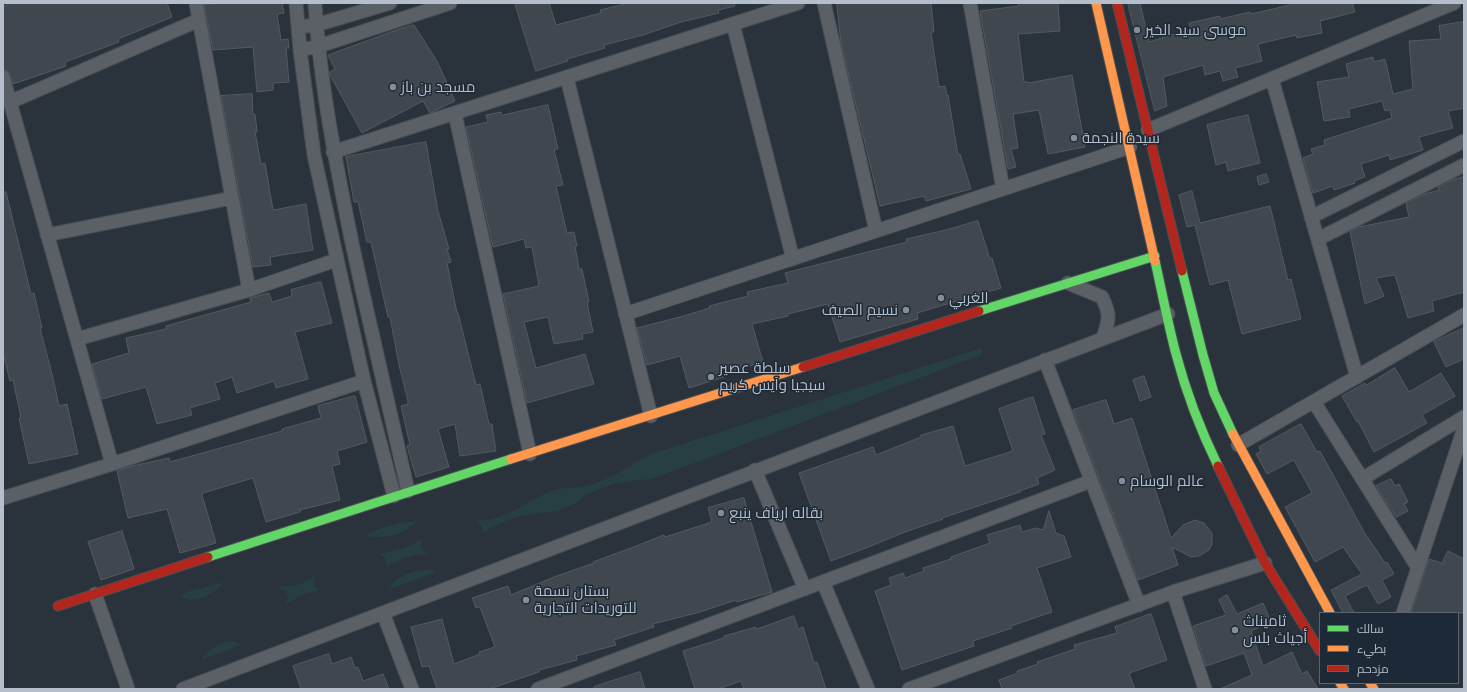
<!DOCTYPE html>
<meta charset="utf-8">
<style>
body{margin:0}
#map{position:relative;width:1467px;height:692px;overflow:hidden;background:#2a323b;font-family:Mulish,Cairo,sans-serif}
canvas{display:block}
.frame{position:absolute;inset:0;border:4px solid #b5bfcb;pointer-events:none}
.legend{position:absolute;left:1319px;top:612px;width:140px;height:72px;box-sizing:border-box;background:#1d2936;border:1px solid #5a6572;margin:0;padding:5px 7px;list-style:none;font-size:12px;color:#b5bfcb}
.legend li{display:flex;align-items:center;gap:8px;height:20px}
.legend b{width:20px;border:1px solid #5a6572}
</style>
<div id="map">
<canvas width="1467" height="692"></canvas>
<div class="frame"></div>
<ul class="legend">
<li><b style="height:5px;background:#63d668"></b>سالك</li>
<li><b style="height:5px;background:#ff974d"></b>بطيء</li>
<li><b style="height:5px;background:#b3261e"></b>مزدحم</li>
</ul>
</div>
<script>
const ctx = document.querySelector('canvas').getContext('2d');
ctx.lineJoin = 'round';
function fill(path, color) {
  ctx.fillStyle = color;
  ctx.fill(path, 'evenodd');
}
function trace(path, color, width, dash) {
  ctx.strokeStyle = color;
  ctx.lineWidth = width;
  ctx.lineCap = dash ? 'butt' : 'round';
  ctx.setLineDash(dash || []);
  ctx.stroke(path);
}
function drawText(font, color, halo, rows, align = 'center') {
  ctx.font = font + ' Mulish,Cairo,sans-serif';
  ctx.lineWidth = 3;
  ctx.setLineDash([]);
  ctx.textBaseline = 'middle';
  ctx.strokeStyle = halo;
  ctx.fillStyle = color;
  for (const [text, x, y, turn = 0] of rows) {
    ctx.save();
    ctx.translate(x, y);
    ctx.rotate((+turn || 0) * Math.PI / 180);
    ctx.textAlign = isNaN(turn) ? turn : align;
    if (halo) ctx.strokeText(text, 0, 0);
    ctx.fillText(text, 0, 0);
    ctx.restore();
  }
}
const green = new Path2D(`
 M978 349H981L983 351 981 355 652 479 630 481 610 485 583 496 578 502 558 511 520 516 495 525 482 534V527L476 520C506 523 528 498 555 490 565 487 575 488 585 486 608 481 628 467 648 455Z
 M419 520C403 535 387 540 366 536 379 526 403 523 419 520Z
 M420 539H422C422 545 419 548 426 552V554C411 555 397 559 386 568L387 563 384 557 380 555 383 553 411 546Z
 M421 570H432L436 572 390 589C394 577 409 573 421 570Z
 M314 576 316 578 313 580C313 588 317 587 320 591L306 593 286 604 288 597 285 591 278 588 280 586C291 588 305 584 314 576Z
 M224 582C212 594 198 605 181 597L186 592Z
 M229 641 236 642 241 645 201 660C208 649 217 645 229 641Z`);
const building = new Path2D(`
 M12 3H167L172 17 118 39 119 42 65 62 66 66 13 84 9 72 3 69V7Z
 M225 3H282L284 13 277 14 281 40 288 39 289 48H286L289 82 273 83V90L257 92 253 47 213 50 204 5Z
 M515 3H549L556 25 601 13 600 10 629 3H734L735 6 718 10 719 13 681 22 643 35 604 45 605 48 567 59 568 61 536 71Z
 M837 3H931L934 32H931L939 87 945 86 947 96 948 95 958 155 960 154 971 189 926 201 924 196 880 206 841 43Z
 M1018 3H1058L1060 31 1018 34 1024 82H1028V83L1072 75 1085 147 1048 154 1039 110 1013 114 1018 148 1011 149 1016 167 1008 169 980 11 1019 6Z
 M1128 3H1140L1149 42 1191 29 1189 23 1220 16V19L1250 12 1251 14 1290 5V3H1352L1355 12 1320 21 1322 33 1297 38 1296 35 1258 44 1262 61 1235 68 1238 77 1223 81 1220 71 1205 75 1203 65 1163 77 1167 106 1155 111Z
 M1463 22 1464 32V108L1448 111 1453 128 1419 137 1423 150 1390 160 1389 155 1361 164 1365 177 1354 181 1355 183 1334 190 1333 186 1313 193 1303 158 1313 154 1311 149 1325 145 1324 140 1392 118 1390 110 1385 111 1382 101 1349 109 1350 117 1324 121 1317 82 1349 77 1346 64 1373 57 1374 62 1385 59 1393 94 1413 89 1409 41 1441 39 1439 26Z
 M414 25 437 61 455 101 430 113 423 101 362 133 330 75V72L335 69 328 55 399 29Z
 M252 94 253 114H255L257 132H255L261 164 265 163 273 210 306 204 313 250 270 257 271 265 253 267 221 96Z
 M548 105 558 149 554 150 563 185 556 186 567 233 574 232 577 246H575L579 269H582L589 302H587L593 332 582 334 583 339 554 344 548 317 524 322 536 368 585 354 594 384 527 403 503 294 539 286 532 247 526 248 524 239 493 247 466 127 488 122 486 115 501 112 502 115Z
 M1248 115 1260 163 1228 171 1226 162 1216 165 1207 125Z
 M426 142 438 211 449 249H447L451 262 447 263 457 313H458L476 385 480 384 489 424H492L496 451 460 456 455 424 438 429 449 467 416 477 407 446 410 445 401 406 408 404V401L399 365 390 317H388L371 242H367L358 202H354L346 157Z
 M1266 174 1269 182 1259 185 1257 177Z
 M1464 177V292L1432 301 1434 311 1408 318 1395 275 1376 278 1384 296 1365 304 1350 232 1359 227 1409 217 1406 203 1425 194 1439 190 1438 187 1452 180Z
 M1192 191 1200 223 1270 206 1288 280 1291 279 1301 319 1242 334 1228 280 1210 285 1195 225 1187 227 1179 195Z
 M6 192 31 294 34 293 42 328H40L53 378 59 406 67 404 78 454 29 464 19 418H21L13 380 10 381 3 353V193Z
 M978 221 990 259 992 258 1001 288 917 313 918 319 840 342 828 304 788 314V316L752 324 763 362 723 374 724 377 689 388 680 356 647 365 637 328 680 317 710 308 709 306 748 296 747 292 788 283 785 273 907 242 906 239 946 230Z
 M321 282 332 323 295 332 308 379 276 388 274 381 237 393 232 377 215 383 220 399 190 408 192 415 157 424 146 387 102 399 92 364 129 353 126 338 166 329V326L251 302 250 298 269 293 272 302 292 296 291 290Z
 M1464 328V359L1446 367 1434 342Z
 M1395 368 1409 392 1441 373 1455 396 1422 415 1427 423 1374 452 1358 421 1357 422 1342 396 1365 383 1366 385Z
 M1144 376 1151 397 1140 401 1133 380Z
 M355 396 367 442 337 451 340 464 332 466 340 500 300 510V512L266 522 253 478 203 493 202 495 216 543 180 553 167 509 128 518 117 471 132 466 169 458 170 462 282 431V429L321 418 318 406Z
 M1033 397 1045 434 1041 435 1055 470 1037 478 1039 484 1020 491V492L942 518 943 519 905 532 866 548 831 561 799 473 873 447 876 455 921 437V435L953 426 965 466 1013 451 999 409Z
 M1106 400 1114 424 1132 418 1171 538 1183 525 1195 520 1204 523 1212 533V544L1209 550 1199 556 1191 557 1172 547 1178 565 1138 580 1073 410Z
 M1301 424 1317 452 1320 451 1364 532 1385 563 1387 562 1394 574 1382 580 1391 597 1378 604 1367 585 1345 596 1354 613H1343L1331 590 1362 574 1343 547 1315 562 1285 507 1312 493 1294 460 1267 474 1256 454 1261 451 1259 447Z
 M1391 479 1395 486 1399 484 1408 502 1404 504 1408 511 1396 517 1376 486Z
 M744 498 772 592 737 602 736 600 700 612 653 624 654 627 614 640 616 645 576 656 577 660 539 670V672L489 689H437L429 666 422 667 411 627 442 619 454 664 480 654 479 652 495 647 480 607 476 608 472 598 508 586 511 595 554 577 594 563 593 562 631 548 664 535 665 537 712 522 708 508Z
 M1049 511 1056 533 1064 536 1071 557 1037 568 1052 612 1011 626 1012 628 973 641 974 646 902 670 875 591 891 585 889 578 903 573 905 578 924 571 923 568 951 559V557L990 543 987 535 1020 525 1022 532 1036 528 1043 530Z
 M122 531 134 569 101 580 88 542Z
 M1448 551 1464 559V613H1411L1429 559 1442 563Z
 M1227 595 1237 614 1263 603 1271 622 1251 631 1263 666 1292 652 1302 674 1307 671 1318 689H1220L1252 675 1244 653 1206 666 1193 626 1226 615 1219 600Z
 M1151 614 1167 660 1129 673 1135 689H1002L999 680 1018 673 1017 671 1038 664 1037 662 1075 649 1074 645 1117 633 1115 627Z
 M794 616 798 629 803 627 814 663 817 662 826 689H744L741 681 718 689H695L683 651 724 638V636L756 627V629Z
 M329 654 332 664 351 657 355 668 358 667 363 681 383 674 389 689H301L293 666Z
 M640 672 645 689H594V687Z`);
const street = new Path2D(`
 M196 3 249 290
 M296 3 300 50 314 155 364 381 394 496
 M315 3C320 84 336 164 352 243 370 326 389 409 408 491
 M824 3 876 231
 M970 3 1003 189
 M733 24 793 259
 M307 26 316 25 390 3
 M300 50 319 46 450 3
 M3 77 112 464
 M567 78 651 416
 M1272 79 1357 377
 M10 102 199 20
 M455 114 530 454
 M1148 130 1454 3
 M333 152 798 3
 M1311 217 1464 141
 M47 235 232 198
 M1318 239 1464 165
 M1068 283 1102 297C1111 316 1109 319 1103 338
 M625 314 1130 147
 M77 339 249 290 336 260
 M1045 360 1139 605
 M1314 402 1418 568
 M1238 445 1464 315
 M755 470 805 589
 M1362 479 1464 417
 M3 498 112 464 364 381
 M823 582 868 689
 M1173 592 1205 689
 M95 594 128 689
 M383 613 412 689
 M1403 613 1464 428
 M183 689 1168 314
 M538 689 1091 481
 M909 689 1173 592 1265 563`);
const fast = new Path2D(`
 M1155 261C1162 292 1168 324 1176 354 1186 392 1201 431 1218 466
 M1182 271 1203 355 1214 393 1233 434
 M979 311 1155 256
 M208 557 511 459`);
const slow = new Path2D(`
 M1096 3 1155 261
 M1233 434 1330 613
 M511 459 803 367
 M1340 683 1344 689
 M1370 683 1374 689`);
const jam = new Path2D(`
 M1117 3 1182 271
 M803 367 979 311
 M1218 466 1265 563 1320 651
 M58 606 208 557`);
const markers = [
 [1137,30,4,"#848e99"],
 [393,87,4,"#848e99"],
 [1074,138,4,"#848e99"],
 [941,298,4,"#848e99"],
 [906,310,4,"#848e99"],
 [711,377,4,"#848e99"],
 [1122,481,4,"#848e99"],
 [721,513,4,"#848e99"],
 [526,600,4,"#848e99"],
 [1235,630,4,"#848e99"]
];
const poiNames = [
 ["موسى سيد الخير",1145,30],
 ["مسجد بن باز",401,87],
 ["سيدة النجمة",1082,138],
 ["الغربي",949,298],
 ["نسيم الصيف",898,310,"right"],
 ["سلطة عصير",719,368],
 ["سيجيا وآيس كريم",719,385],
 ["عالم الوسام",1130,481],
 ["بقاله ارياف ينبع",729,513],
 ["بستان نسمة",534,591],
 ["للتوريدات التجارية",534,608],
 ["ثاميناث",1243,621],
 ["أجياث بلس",1243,638]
];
fill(green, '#273f41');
fill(building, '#40474e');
trace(building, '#525a62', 1);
trace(street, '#494e55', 15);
trace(fast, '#494e55', 11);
trace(slow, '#494e55', 11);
trace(jam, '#494e55', 11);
trace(street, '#5b6067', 13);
trace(fast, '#63d668', 9);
trace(slow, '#ff974d', 9);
trace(jam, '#b3261e', 9);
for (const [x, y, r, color] of markers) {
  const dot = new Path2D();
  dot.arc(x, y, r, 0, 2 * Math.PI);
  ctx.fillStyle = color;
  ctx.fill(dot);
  trace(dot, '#1d2936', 1.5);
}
drawText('15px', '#b5bfcb', '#1d2936', poiNames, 'left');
</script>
